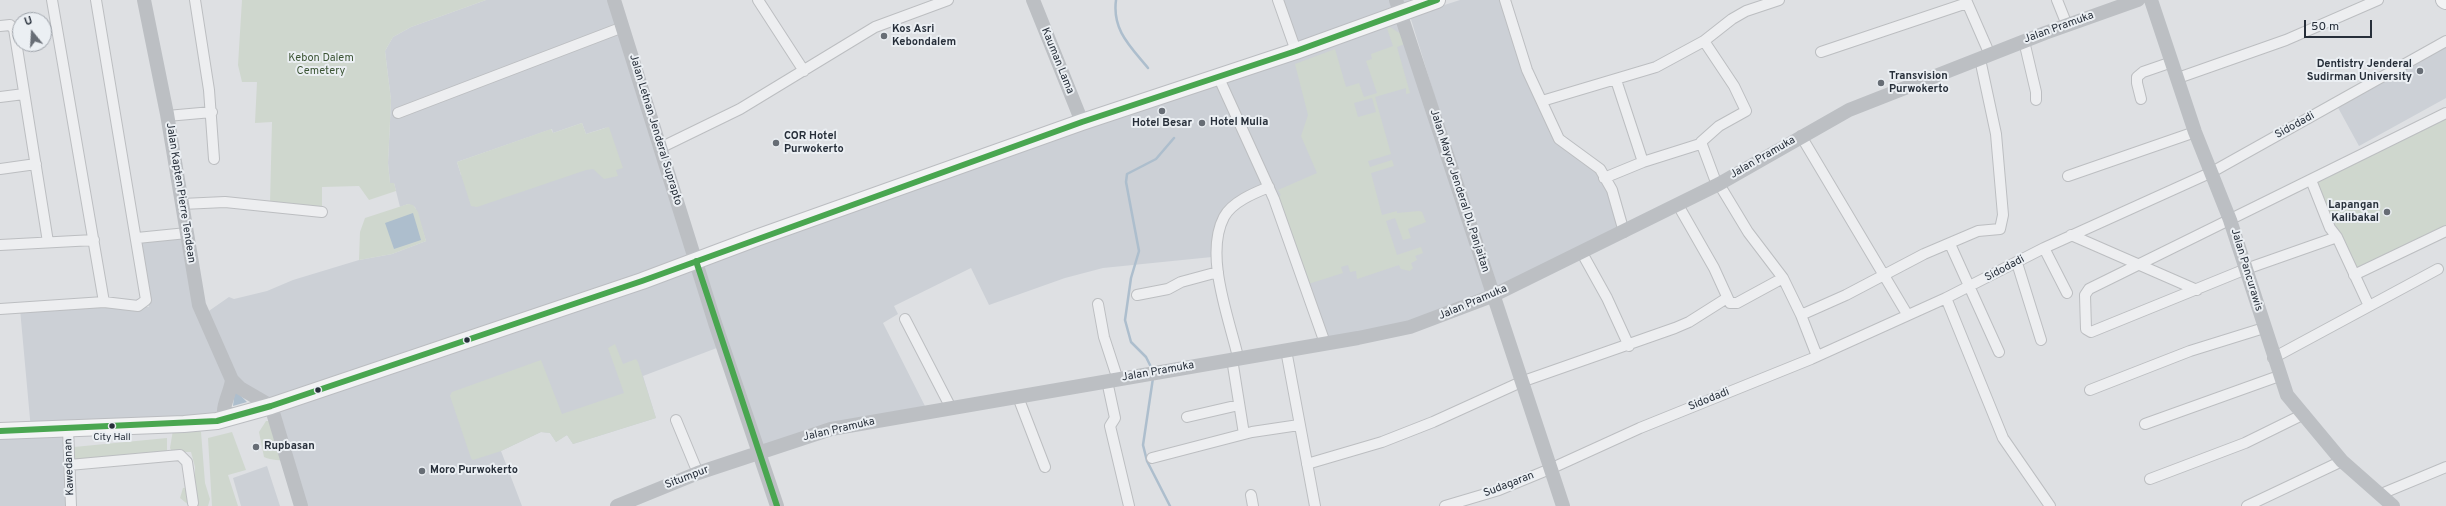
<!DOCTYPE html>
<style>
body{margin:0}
#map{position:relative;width:2446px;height:506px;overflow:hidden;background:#dee0e3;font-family:Overpass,sans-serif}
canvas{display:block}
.north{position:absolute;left:12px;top:12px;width:40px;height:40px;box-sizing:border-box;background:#ebeff3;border:1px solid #9da2a9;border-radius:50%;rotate:342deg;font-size:11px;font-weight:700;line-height:16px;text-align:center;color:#272f3a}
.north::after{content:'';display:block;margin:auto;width:14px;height:18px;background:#676d75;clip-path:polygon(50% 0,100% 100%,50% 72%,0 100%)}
.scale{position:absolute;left:2304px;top:20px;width:68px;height:18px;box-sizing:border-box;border:2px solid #272f3a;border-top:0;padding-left:5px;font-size:12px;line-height:14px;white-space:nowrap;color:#272f3a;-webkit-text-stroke:3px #ebeff3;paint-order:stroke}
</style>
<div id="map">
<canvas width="2446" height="506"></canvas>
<div class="north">U</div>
<div class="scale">50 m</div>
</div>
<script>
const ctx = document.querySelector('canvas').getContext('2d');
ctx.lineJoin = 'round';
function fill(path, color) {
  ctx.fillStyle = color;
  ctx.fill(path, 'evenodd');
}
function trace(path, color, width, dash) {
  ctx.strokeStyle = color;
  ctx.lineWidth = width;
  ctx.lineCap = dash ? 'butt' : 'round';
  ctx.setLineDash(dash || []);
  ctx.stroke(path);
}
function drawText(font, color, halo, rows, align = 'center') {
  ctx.font = font + ' Overpass,sans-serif';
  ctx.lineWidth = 4;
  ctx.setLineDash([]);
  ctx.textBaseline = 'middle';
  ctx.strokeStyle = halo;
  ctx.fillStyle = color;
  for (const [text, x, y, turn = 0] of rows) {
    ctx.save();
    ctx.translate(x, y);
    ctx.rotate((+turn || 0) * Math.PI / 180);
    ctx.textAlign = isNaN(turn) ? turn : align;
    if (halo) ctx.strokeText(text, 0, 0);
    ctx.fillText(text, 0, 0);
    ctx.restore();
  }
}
const built = new Path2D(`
 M486 0H613L696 261 1216 74 1221 85 1400 21 1491 292 1375 333 1325 343 1269 188 1229 207 1211 242 1212 257 1103 268 1065 278 989 305 971 268 894 306 898 314 883 323 927 410 759 452 722 346 643 376 656 418 573 444 567 435 556 442 550 433 541 432 501 451 522 506H298L271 406 240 388 217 421 68 429 71 506H0V431L31 430 20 309 106 304 149 307 138 238 187 233 203 315 229 297 234 299 267 291 293 280 359 260 392 254 426 241 415 207 408 204 400 207 394 183H390L388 163 391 100 385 51 393 37 411 27ZM582 123 586 134 608 127 584 137 461 175 457 162 552 129 553 133Z
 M1275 0H1431L1292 48Z
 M1460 0H1504L1559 139 1600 169 1624 231 1495 293 1410 16Z
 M2446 43V98L2359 146 2336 104Z
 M267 466 280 506H241L233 478Z`);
const green = new Path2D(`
 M242 0H486L411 27 393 37 385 51 391 100 388 163 390 183H394L396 191 369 200 359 186 322 187V207L270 204 272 122 255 123 257 82H242L238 65Z
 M1390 27 1401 34 1407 43 1397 47 1410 93 1406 94V88L1375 97 1391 154 1368 161 1370 167 1392 160 1394 166 1371 173 1382 215 1397 211V213L1419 211 1422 212 1426 222 1408 229 1411 238 1403 240 1395 218 1386 221 1397 255 1421 247 1423 253 1415 256 1417 260 1411 263 1413 268 1410 271 1401 269 1399 265 1357 279 1356 271 1350 272 1348 265 1341 267 1343 273 1305 285 1274 199 1281 195 1278 190 1317 173 1301 136 1308 115 1295 64 1335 49 1346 87 1359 83 1364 97 1377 93 1366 61 1372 59 1371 54 1393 46 1387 28ZM1372 98 1376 112 1358 117 1354 103Z
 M2446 119V233L2359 274 2318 190 2317 184 2321 178Z
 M582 123 586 134 609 127 623 168 616 170 618 176 604 179 593 169 586 170 477 207 471 206 457 162 551 129 553 133Z
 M408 204 413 205 418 212 426 241 392 254 359 260 360 232 365 218Z
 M615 344 623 364 636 359 638 362 656 418 573 444 567 435 556 442 550 433 541 432 501 451 473 460 471 458 450 396 452 392 541 360 562 414 624 393 608 348Z
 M266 421H273L288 462C280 459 272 461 264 457L259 432Z
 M196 428 201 432 205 483 210 499 208 506H190L180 498 183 488 191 487 195 483V467L191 452H172L170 448 173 430Z
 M232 432 246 470 228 475 238 506H212L208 438Z
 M167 438V453L75 461 74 447Z`);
const water = new Path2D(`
 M413 213 421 240 394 249 385 223Z
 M235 390 247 402 233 406Z`);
const stream = new Path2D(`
 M1116 0C1112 30 1130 46 1148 68
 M1152 369 1146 357 1131 342 1125 320 1131 278 1139 251 1126 182 1127 174 1156 159 1174 138
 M1153 378 1143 445 1147 461 1170 506`);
const street = new Path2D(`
 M52 0 104 302
 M195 0 209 90 214 159
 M758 0 804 71
 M1278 0 1296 51
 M1505 0 1527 70 1559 139 1600 169 1612 190 1624 232
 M1966 0 1990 55
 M2057 0 2067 25
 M0 26 10 25 14 29 48 242
 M1704 41 1734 86 1746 111 1719 126 1701 142 1717 185
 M2024 41 2036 92V100
 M1821 52 1967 3
 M1218 76 1274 199 1325 343
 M2178 78 2286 40 2378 0
 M1616 80 1643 162
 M0 97 24 94
 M2141 99 2137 83V77L2143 72 2172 62
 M1542 101 1656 67 1704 41 1732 19 1746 11 1779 0
 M398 113 623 27
 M167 116 212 112
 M1801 136 1907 314
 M660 148 740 109 875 27 948 0
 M0 169 36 164
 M2068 176 2195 132
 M1604 178 1643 162 1700 144
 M2311 180 2330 228 2337 237 2369 306
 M1719 184 1748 232 1783 278 1801 315 1817 356
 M182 204 225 202 322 212
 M1678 205 1714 268 1730 303H1737L1783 278
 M2071 235 2197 290
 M2337 237 2246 269 2091 332 2086 329 2085 295 2089 289 2446 113
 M137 238 187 233
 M1950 244 1999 352
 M0 245 94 240
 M2044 248 2067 293
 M1582 253 1607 298 1629 346
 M2017 263 2041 340
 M2354 275 2446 231
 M1137 295 1168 289 1181 282 1218 272
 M1946 298 2003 438 2050 506
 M1098 304 1104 337 1118 380
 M0 309 104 302 138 306 146 300 96 0
 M1801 315 1846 295 1924 254 1978 231 2000 229 2003 215 1996 134 1980 59
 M905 319 951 408
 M1286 350 1315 506
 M1238 357C1229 318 1204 255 1224 217 1232 202 1254 193 1269 187
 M2273 358 2438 269
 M1232 359 1244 434
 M1107 381 1115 418 1110 426 1129 506
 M2090 390 2190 351 2264 328
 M1018 397 1045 467
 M1187 417 1239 405
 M676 420 698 473
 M2145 424 2279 376
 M68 429 71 506
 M1152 458 1252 432 1299 425
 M1307 464 1382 442 1433 422 1521 382 1675 328 1689 322 1727 298
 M69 465 180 455 187 462 193 503
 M2150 479 2245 443 2304 414
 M2381 494 2446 467
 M1251 495 1253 506
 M1445 506 1499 490 1550 469 1640 428 1811 359 1946 298 2044 248 2212 172 2446 41
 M2247 506 2342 461`);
const secondary = new Path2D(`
 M144 0 167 114 199 305 232 380 240 388 271 406 301 506
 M614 0 715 323 777 506
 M1033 0 1082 122
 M1396 0 1563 506
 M2151 0 2195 132 2230 220 2287 395 2342 461 2393 506
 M232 380C231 390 223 405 224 412L237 416
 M617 506 698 473 831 429 1358 338 1410 327 1492 296 1719 184 1849 110 2045 33 2138 0`);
const primary = new Path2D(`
 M2444 0 2446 1
 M0 431 184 424 217 421 271 406 642 281 759 237 1082 122 1296 51 1437 0`);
const bus1 = new Path2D(`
 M696 261 777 506
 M0 431 217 421 271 406 642 281 1082 122 1296 51 1437 0`);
const markers = [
 [884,36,4,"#676d75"],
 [2420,71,4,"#676d75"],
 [1881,83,4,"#676d75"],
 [1162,111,4,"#676d75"],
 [1202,123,4,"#676d75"],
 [776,143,4,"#676d75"],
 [2387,212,4,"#676d75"],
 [467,340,3.5,"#272f3a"],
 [318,390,3.5,"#272f3a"],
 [112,426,3.5,"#272f3a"],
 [256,447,4,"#676d75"],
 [422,471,4,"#676d75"]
];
const busNames = [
 ["City Hall",112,438]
];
const streetNames = [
 ["Jalan Pramuka",2059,28,-20],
 ["Kauman Lama",1057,61,68],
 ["Sidodadi",2295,126,-29],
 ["Jalan Letnan Jenderal Suprapto",655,130,73],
 ["Jalan Pramuka",1763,158,-30],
 ["Jalan Mayor Jenderal DI. Panjaitan",1459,191,72],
 ["Jalan Kapten Pierre Tendean",180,193,81],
 ["Sidodadi",2005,269,-28],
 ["Jalan Pancurawis",2246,270,73],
 ["Jalan Pramuka",1473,303,-23],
 ["Jalan Pramuka",1158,372,-10],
 ["Sidodadi",1709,400,-22],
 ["Jalan Pramuka",839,430,-13],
 ["Kawedanan",70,467,-92],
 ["Situmpur",687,478,-21],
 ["Sudagaran",1509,485,-21]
];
const poiNames = [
 ["Kos Asri",892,30],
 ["Kebondalem",892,43],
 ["Dentistry Jenderal",2412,65,"right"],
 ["Sudirman University",2412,78,"right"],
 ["Transvision",1889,77],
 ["Purwokerto",1889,90],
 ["Hotel Mulia",1210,123],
 ["Hotel Besar",1162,124,"center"],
 ["COR Hotel",784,137],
 ["Purwokerto",784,150],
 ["Lapangan",2379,206,"right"],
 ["Kalibakal",2379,219,"right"],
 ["Rupbasan",264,447],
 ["Moro Purwokerto",430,471]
];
const parkNames = [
 ["Kebon Dalem",321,59],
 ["Cemetery",321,72]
];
fill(built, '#ccd0d6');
fill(green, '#cfd7ce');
fill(water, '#adbecd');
trace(stream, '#adbecd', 2.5);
trace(street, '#bcbec1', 12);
trace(primary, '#bbbdc1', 18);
trace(street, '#edeef0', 10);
trace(secondary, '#bcbfc3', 14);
trace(primary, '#f2f3f4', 16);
trace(bus1, '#49a650', 6);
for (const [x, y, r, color] of markers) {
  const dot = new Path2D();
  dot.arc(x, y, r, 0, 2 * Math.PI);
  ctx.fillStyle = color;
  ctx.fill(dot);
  trace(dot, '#ebeff3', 1.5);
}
drawText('10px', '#272f3a', '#ebeff3', busNames);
drawText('11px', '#272f3a', '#ebeff3', streetNames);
drawText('bold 11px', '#272f3a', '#ebeff3', poiNames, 'left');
drawText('11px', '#3c5535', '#ebeff3', parkNames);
</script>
